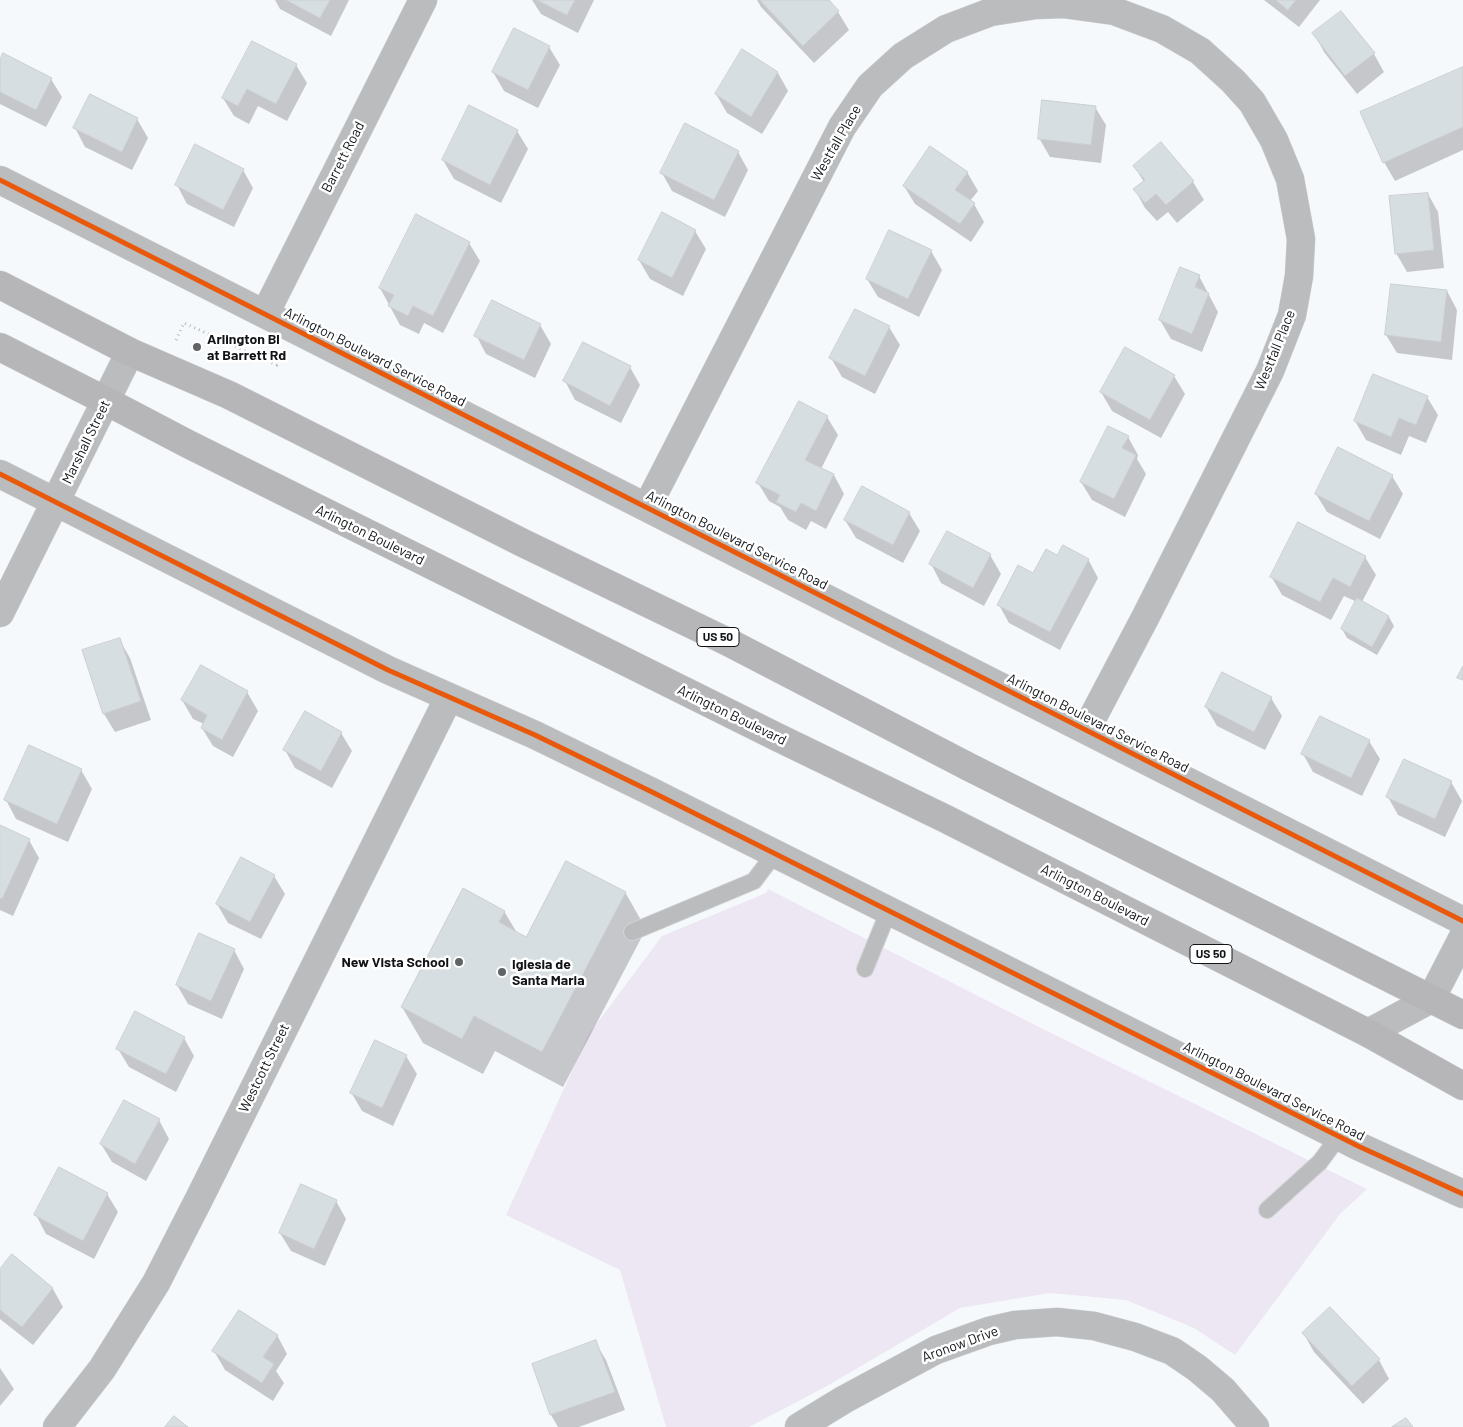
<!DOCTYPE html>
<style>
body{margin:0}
canvas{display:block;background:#f6f9fc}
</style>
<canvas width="1463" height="1427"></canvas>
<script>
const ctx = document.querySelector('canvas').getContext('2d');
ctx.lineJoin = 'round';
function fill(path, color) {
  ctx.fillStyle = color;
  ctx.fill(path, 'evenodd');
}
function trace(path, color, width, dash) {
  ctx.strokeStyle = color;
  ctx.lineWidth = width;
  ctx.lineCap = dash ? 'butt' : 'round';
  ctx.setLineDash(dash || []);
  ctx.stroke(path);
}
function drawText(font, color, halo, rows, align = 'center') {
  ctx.font = font + ' Barlow,sans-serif';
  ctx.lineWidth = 5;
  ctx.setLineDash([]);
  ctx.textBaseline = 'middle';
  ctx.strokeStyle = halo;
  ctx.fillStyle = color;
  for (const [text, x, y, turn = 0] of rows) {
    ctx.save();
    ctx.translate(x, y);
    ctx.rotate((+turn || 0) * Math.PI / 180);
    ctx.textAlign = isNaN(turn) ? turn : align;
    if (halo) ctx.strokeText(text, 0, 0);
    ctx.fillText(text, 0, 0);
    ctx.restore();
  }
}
const green = new Path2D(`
 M768 889 1037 1026 1367 1189 1340 1214 1235 1355 1194 1328 1126 1300 1050 1293 960 1308 827 1386 749 1427H666L620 1270 506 1215 589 1034 662 936 766 893Z`);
const shadow = new Path2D(`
 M275 0H349L331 36 280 9Z
 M532 0H594L578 33 541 14Z
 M757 0H827L838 12 849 30 814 63 761 7Z
 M1264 0H1320L1299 27Z
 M1341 12 1374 54 1384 72 1357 94 1324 52 1314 33Z
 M549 47 560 65 538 108 504 91 493 72Z
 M0 63 51 79 62 97 46 127 0 104Z
 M296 65 307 83 287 121 258 106 249 124 234 116 223 98Z
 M1463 68V150L1395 181 1384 162Z
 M778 73 788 91 762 134 727 113 716 94Z
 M1095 107 1106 125 1101 163 1050 157 1039 138Z
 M137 119 148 138 132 170 85 147 75 128Z
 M517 131 528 149 501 203 454 179 443 160Z
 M1161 143 1193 182 1204 200 1177 223 1168 212 1157 221 1145 208 1135 190 1144 182 1134 166Z
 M738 152 748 170 725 217 672 191 662 173Z
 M243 170 253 188 234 227 187 204 177 185Z
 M967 172 978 191 970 201 974 204 984 222 971 242 915 204 904 186Z
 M1428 194 1438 212 1444 268 1407 272 1396 253Z
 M695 231 706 249 683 296 650 279 639 260Z
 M469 243 480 261 443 333 424 323 419 334 400 325 380 288Z
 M931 251 942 270 919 317 878 297 867 279Z
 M1199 276 1218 312 1202 352 1171 339 1160 320Z
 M1447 291 1457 310 1452 360 1397 353 1386 335Z
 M540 325 551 344 535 378 486 354 476 335Z
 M889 327 900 345 875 394 842 377 831 358Z
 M630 367 640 385 621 423 575 400 565 381Z
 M1174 376 1185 394 1161 438 1112 411 1101 392Z
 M1427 397 1438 415 1426 443 1409 436 1401 455 1366 440 1355 421Z
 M827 417 838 435 821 469 834 475 844 494 826 529 811 521 806 530 788 520 780 507 769 501 758 483Z
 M1128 437 1138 455 1137 459 1146 474 1125 517 1092 500 1081 482Z
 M1392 476 1403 494 1380 539 1327 512 1316 494Z
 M909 513 920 531 903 563 856 538 845 520Z
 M990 555 1001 574 984 606 941 583 931 564Z
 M1058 557 1088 559 1098 578 1060 650 1009 623 999 605 1034 575Z
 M1365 557 1376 575 1362 602 1389 617 1394 626 1377 655 1347 638 1342 629 1357 602 1344 596 1331 620 1282 595 1271 576Z
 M119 639 130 658 151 720 115 732 104 714 83 651Z
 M201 667 247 692 258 711 233 757 213 746 202 728 204 724 193 719 182 700Z
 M1271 698 1282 716 1265 750 1217 726 1206 707Z
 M341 733 352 751 332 788 295 768 285 750Z
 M1369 741 1380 759 1362 796 1313 772 1303 754Z
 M81 770 92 789 68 842 16 819 6 800Z
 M1451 782 1462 801 1445 837 1398 815 1388 797Z
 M0 826 29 840 39 858 13 916 0 910Z
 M274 876 285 894 261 939 228 923 217 904Z
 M625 892 646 929 563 1087 495 1051 483 1074 423 1043 402 1007 504 911 517 933 527 938Z
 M234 950 244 969 222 1019 188 1004 177 985Z
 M184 1038 194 1056 176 1092 129 1067 118 1049Z
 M406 1056 417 1074 393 1126 362 1111 351 1092Z
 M159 1120 169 1139 146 1181 112 1162 101 1144Z
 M107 1194 118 1212 94 1259 46 1234 36 1215Z
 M336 1201 346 1219 325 1266 291 1251 280 1233Z
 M12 1256 53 1289 63 1307 33 1345 0 1319V1271Z
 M1304 1334 1379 1360 1389 1379 1363 1404 1314 1352Z
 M277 1335 287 1354 276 1371 284 1383 273 1401 225 1370 214 1351Z
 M595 1342 606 1360 625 1410 579 1427H558L551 1415 533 1365Z
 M0 1368 14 1389 0 1406Z`);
const building = new Path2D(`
 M286 0H330L320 18Z
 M537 0H575L567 15Z
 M760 0H829L839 11 803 46Z
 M1276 0H1296L1288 10Z
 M1341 11 1375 53 1345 76 1312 33Z
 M514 28 550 46 528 90 492 72Z
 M252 41 297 64 276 104 247 89 238 106 222 98Z
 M742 49 778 72 751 117 715 94Z
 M3 53 52 78 36 110 0 92V60Z
 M1463 67V127L1383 163 1360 112Z
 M90 94 138 118 122 152 73 128Z
 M1042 100 1096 106 1091 145 1038 139Z
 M469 105 518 130 490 185 442 160Z
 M685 123 739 151 714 200 660 173Z
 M1161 142 1194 181 1166 205 1156 194 1145 203 1133 189 1145 180 1133 166Z
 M195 144 244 169 223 210 175 185Z
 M930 146 968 172 955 190 975 203 960 224 903 186Z
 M1428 193 1434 250 1395 254 1389 196Z
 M662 212 696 230 672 278 638 260Z
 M416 214 470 242 433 316 413 306 408 316 388 306 394 295 379 288Z
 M889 230 932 250 908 299 866 279Z
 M1180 267 1200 275 1195 287 1209 293 1192 334 1159 320Z
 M1391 284 1447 290 1441 342 1385 335Z
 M492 300 541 324 524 360 474 336Z
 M855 309 890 326 865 376 829 358Z
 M583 342 631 366 610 406 563 381Z
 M1125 347 1175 375 1150 420 1100 392Z
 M1373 374 1428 396 1416 425 1399 418 1391 437 1354 421Z
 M799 401 828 416 805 460 834 474 816 511 801 503 796 512 776 502 780 495 756 483Z
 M1108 426 1129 436 1122 448 1136 455 1114 499 1080 482Z
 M1338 447 1393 475 1369 521 1315 494Z
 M862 486 910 512 893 545 844 520Z
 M1298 522 1366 556 1350 587 1333 578 1320 602 1270 577Z
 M947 531 991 554 973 588 929 564Z
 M1063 545 1089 559 1050 632 997 605 1018 565 1033 573 1046 549 1057 555Z
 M1357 598 1389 616 1372 647 1341 629Z
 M120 638 141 701 103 714 82 650Z
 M201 665 248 691 222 740 201 728 207 715 181 700Z
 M1463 666V680L1457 678Z
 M1222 672 1272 697 1254 732 1205 707Z
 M305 711 342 732 321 771 283 750Z
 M1320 716 1370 740 1351 778 1301 754Z
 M29 745 82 769 57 824 4 800Z
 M1404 759 1452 781 1435 819 1386 797Z
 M0 825 30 839 2 899 0 898Z
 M241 857 275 875 250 922 216 904Z
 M566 861 626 892 542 1052 474 1016 462 1039 401 1007 463 888 505 911 499 922 526 937Z
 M199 933 235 949 211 1001 176 985Z
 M135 1011 185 1037 166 1074 116 1049Z
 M375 1040 407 1055 382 1108 350 1093Z
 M124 1100 160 1119 135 1164 100 1144Z
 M59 1167 108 1193 83 1241 34 1215Z
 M301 1184 337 1200 314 1249 279 1233Z
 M12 1254 53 1288 22 1327 0 1310V1269Z
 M1330 1307 1380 1359 1352 1386 1302 1333Z
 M239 1310 278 1335 263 1357 274 1364 262 1383 212 1351Z
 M596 1340 615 1392 550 1415 532 1364Z
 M174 1416 188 1427H165Z
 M1406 1418 1413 1427H1392Z`);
const path = new Path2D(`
 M176 340 184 323 277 365 282 356`);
const service = new Path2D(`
 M632 932 754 881 775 853
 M865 969 889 910
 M1267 1210 1320 1162 1339 1136`);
const minor = new Path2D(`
 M0 180 1463 921
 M265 314 423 0
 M0 474 388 670 535 735 652 792 1358 1146 1463 1194
 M647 507 842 127 870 86 903 56 946 29 991 12 1036 5 1063 4 1114 11 1162 29 1200 51 1233 81 1252 102 1274 140 1290 179 1301 239 1299 276 1292 315 1270 371 1146 616 1086 730
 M0 613 130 352
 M1368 1033 1431 999 1463 937
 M57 1427 102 1369 156 1283 200 1197 449 697
 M799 1427 845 1399 936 1350 989 1331 1015 1325 1057 1322 1094 1326 1135 1337 1172 1351 1197 1368 1223 1390 1255 1427`);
const trunk = new Path2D(`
 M0 285 130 352 229 395 523 543 730 643 969 767 1463 1015
 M0 347 106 401 188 444 777 737 946 819 1368 1033 1463 1086`);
const cycleway = new Path2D(`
 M0 180 1463 921
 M0 474 388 670 535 735 652 792 1358 1146 1463 1194`);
const markers = [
 [197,347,5,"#616467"],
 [459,962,5,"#616467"],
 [502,972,5,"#616467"]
];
const shields = [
 [718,637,42],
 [1211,954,42]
];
const shieldNames = [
 ["US 50",718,637],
 ["US 50",1211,954]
];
const streetNames = [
 ["Westfall Place",836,143,-60],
 ["Barrett Road",343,157,-63],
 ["Westfall Place",1275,350,-68],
 ["Arlington Boulevard Service Road",375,357,27],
 ["Marshall Street",86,442,-64],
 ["Arlington Boulevard",370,535,26],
 ["Arlington Boulevard Service Road",737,540,27],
 ["Arlington Boulevard",732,715,26],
 ["Arlington Boulevard Service Road",1098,723,27],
 ["Arlington Boulevard",1095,895,27],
 ["Westcott Street",264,1068,-64],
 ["Arlington Boulevard Service Road",1274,1091,27],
 ["Aronow Drive",960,1344,-20]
];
const poiNames = [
 ["Arlington Bl",207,339],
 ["at Barrett Rd",207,355],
 ["New Vista School",449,962,"right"],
 ["Iglesia de",512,964],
 ["Santa Maria",512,980]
];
fill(green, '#ece7f2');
fill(shadow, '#0003');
fill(building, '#d7dee2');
trace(building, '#cbced1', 1);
trace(service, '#d2d4d7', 18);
trace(minor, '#d2d4d7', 29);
trace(trunk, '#d2d4d7', 29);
trace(path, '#b5b5b7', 3, [1, 4]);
trace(service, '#bbbcbd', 16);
trace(minor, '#bbbcbd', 28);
trace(trunk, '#b6b6b9', 28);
trace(cycleway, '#e8590c', 5);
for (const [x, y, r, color] of markers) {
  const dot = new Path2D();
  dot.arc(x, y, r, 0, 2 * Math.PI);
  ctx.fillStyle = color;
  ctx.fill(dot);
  trace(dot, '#fff', 2);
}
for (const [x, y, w] of shields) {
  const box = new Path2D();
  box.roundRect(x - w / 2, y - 9.5, w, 19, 4);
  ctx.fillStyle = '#fff';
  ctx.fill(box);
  trace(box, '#111417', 1);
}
drawText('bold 12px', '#111417', null, shieldNames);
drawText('14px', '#111417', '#fff', streetNames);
drawText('bold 14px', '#111417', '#fff', poiNames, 'left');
</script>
